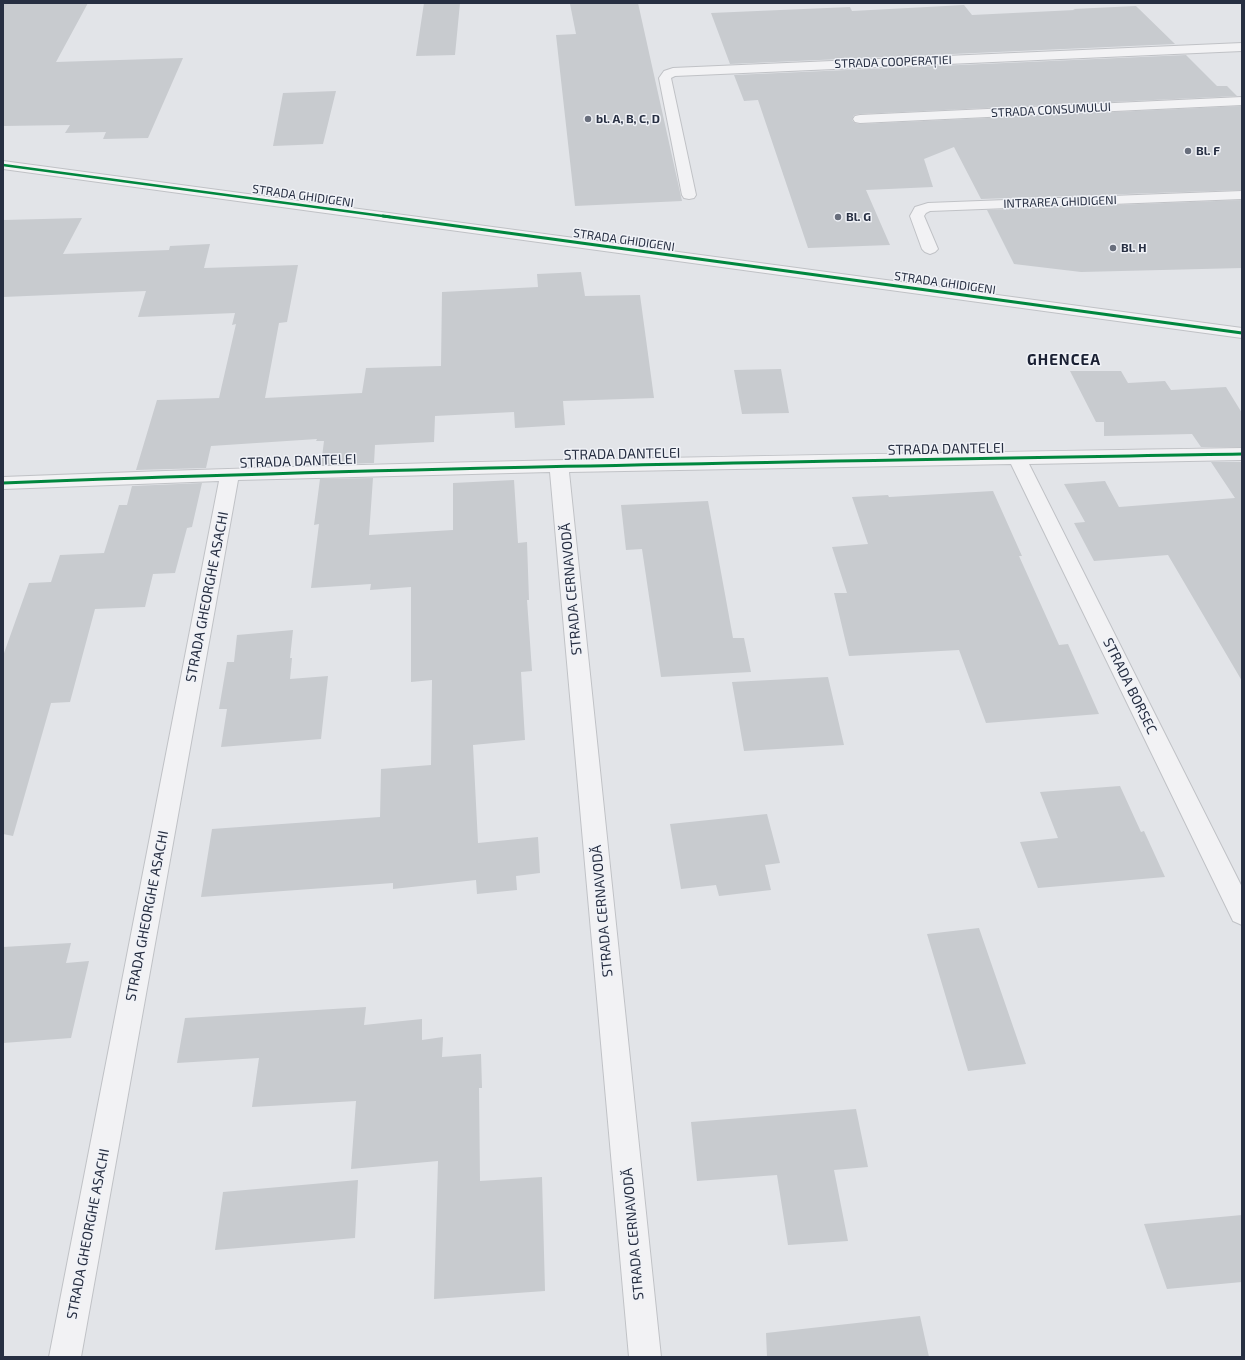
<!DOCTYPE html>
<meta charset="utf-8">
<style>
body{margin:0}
#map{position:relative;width:1245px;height:1360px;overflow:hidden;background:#e2e4e8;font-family:"Exo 2",sans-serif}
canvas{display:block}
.frame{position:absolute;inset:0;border:4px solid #272f42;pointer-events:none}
</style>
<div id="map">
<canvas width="1245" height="1360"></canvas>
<div class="frame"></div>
</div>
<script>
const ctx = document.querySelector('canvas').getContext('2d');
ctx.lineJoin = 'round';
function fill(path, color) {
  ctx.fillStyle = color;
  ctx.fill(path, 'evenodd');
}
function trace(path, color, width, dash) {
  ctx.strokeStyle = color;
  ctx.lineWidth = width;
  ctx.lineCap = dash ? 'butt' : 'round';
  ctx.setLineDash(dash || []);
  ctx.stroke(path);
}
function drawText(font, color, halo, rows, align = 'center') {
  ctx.font = font + ' "Exo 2",sans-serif';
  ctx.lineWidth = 3;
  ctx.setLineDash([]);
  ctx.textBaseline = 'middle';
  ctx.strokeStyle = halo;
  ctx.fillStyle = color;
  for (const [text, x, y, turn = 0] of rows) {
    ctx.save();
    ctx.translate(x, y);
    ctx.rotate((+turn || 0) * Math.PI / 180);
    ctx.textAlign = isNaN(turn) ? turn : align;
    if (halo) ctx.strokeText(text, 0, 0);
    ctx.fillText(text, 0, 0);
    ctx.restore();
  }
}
const building = new Path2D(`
 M3 3H88L56 62 183 58 148 138 103 139 106 132 65 133 70 125 3 126Z
 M424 3H460L455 55 416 56Z
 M596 3H638L682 201 575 206 556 35 576 34 570 4Z
 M964 5 972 15 1075 10 1073 9 1136 6 1175 44 730 64 711 13 850 7 852 11Z
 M1186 55 1217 86H1227L1237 96 860 114 854 115 852 120 855 123 860 124 1242 106V190L981 199 954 147 924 159 933 187 866 190 890 245 808 248 758 100 744 101 734 75Z
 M336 91 323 144 273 146 283 93Z
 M1242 200V268L1081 272 1014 264 987 210Z
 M82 218 63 254 169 250 170 246 210 244 204 268 298 265 287 322 279 323 265 398 362 393 366 368 441 366 442 292 538 287 537 274 581 272 585 296 640 295 654 398 563 401 565 425 515 428 514 412 435 416 434 442 375 445 374 463 321 465 324 441H316L317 439 211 446 206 468 136 470 157 400 219 398 236 324 232 325 235 313 138 317 146 291 3 297V220Z
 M781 369 789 413 742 414 734 370Z
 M1070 371H1121L1128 383 1165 381 1171 390 1226 387 1242 413V447H1201L1192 434 1104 436V422H1096Z
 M1211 462H1242V681L1168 555 1094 561 1074 523 1085 522 1064 484 1105 481 1119 507 1235 498Z
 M373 478 369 535 453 530V483L514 480 518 543 527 542 529 600H527L532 671 521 672 525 740 473 745 478 843 538 837 540 873 516 876 517 890 477 894 476 880 393 889V883L201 897 212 829 380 817 381 769 431 765 432 680 411 682V587L370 590 371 584 311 588 319 524 314 525 320 479Z
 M202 483 192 527 187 528 175 573 153 574 145 607 95 609 70 702 51 703 13 836 3 834V656L29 583 51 582 60 555 104 553 119 505H127L132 486Z
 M993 491 1022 556H1019L1059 645 1068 644 1099 714 986 723 959 650 849 656 834 593H847L832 547 868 544 852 497 888 495 889 497Z
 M708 501 733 638H744L751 672 661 677 642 549 626 550 621 505Z
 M293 630 290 658H292L290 679 328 676 321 739 221 747 227 709H219L227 662H234L237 635Z
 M828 677 844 745 744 751 732 682Z
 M1120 786 1141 832 1144 831 1165 877 1038 888 1020 842 1058 838 1040 792Z
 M767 814 780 863 765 865 771 890 719 896 716 885 681 889 670 824Z
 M979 928 1026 1064 968 1071 927 934Z
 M71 943 66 963 89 961 71 1038 3 1043V947Z
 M366 1007 364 1025 422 1019V1040L443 1037 442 1057 481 1054 482 1088H479L480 1181 542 1177 545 1291 434 1299 438 1161 351 1169 356 1101 252 1107 259 1058 177 1063 185 1018Z
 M856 1109 868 1167 834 1170 848 1241 788 1245 777 1175 697 1181 691 1122Z
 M358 1180 355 1238 215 1250 223 1192Z
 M1242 1215V1282L1167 1289 1144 1224Z
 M920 1316 929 1357H767L766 1333Z`);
const minor = new Path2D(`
 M1242 43V51L675 76 671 78 696 195 694 198 689 199 684 198 682 195 659 78 664 71 673 68Z
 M1242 97V105L860 123 855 122 853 119 855 116 860 115Z
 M3 161 1242 328V338L3 169Z
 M1242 191V199L930 211 926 213 924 216 938 249 935 252 930 254 925 252 922 249 910 216 915 207 928 203Z
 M1242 448V460L1029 464 1242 887V925L1233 921 1011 464 569 472 661 1357H629L550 472 238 480 81 1357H49L219 481 3 489V477C416 460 829 455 1242 448Z`);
const cyclewayFar1 = new Path2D(`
 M3 165 390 217`);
const cycleway = new Path2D(`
 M383 216 1242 333
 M3 483C416 467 829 461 1242 454`);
const markers = [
 [588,119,4,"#686e7c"],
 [1188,151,4,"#686e7c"],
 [838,217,4,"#686e7c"],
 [1113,248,4,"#686e7c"]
];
const farStreetnames = [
 ["STRADA COOPERAȚIEI",893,62,-2],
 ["STRADA CONSUMULUI",1051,110,-3],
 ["STRADA GHIDIGENI",303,196,8],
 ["INTRAREA GHIDIGENI",1060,202,-2],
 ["STRADA GHIDIGENI",624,240,8],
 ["STRADA GHIDIGENI",945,283,8]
];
const farPoinames = [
 ["bl. A, B, C, D",596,119],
 ["Bl. F",1196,151],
 ["Bl. G",846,217],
 ["Bl. H",1121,248]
];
const streetNames = [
 ["STRADA DANTELEI",946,449,-1],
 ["STRADA DANTELEI",622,454,-1],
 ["STRADA DANTELEI",298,461,-2],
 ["STRADA CERNAVODĂ",571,589,-95],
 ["STRADA GHEORGHE ASACHI",207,597,-79],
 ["STRADA BORSEC",1130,686,64],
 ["STRADA CERNAVODĂ",602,911,-95],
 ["STRADA GHEORGHE ASACHI",147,916,-79],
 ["STRADA GHEORGHE ASACHI",88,1234,-79],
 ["STRADA CERNAVODĂ",633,1234,-95]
];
const farDistrictnames = [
 ["GHENCEA",1064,360]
];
fill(building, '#c8cbcf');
trace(minor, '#c0c2c6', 2);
fill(minor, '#f2f2f4');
trace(cyclewayFar1, '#00873e', 2.5);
trace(cycleway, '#00873e', 3);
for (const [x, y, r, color] of markers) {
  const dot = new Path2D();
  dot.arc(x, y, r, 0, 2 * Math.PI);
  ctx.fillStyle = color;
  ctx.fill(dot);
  trace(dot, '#f0f2f7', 1.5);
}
drawText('12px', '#272f42', '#f0f2f7', farStreetnames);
drawText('bold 12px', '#272f42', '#f0f2f7', farPoinames, 'left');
drawText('14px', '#272f42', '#f0f2f7', streetNames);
ctx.letterSpacing = '1px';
drawText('bold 15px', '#1a2033', '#f0f2f7', farDistrictnames);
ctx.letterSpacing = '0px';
</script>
